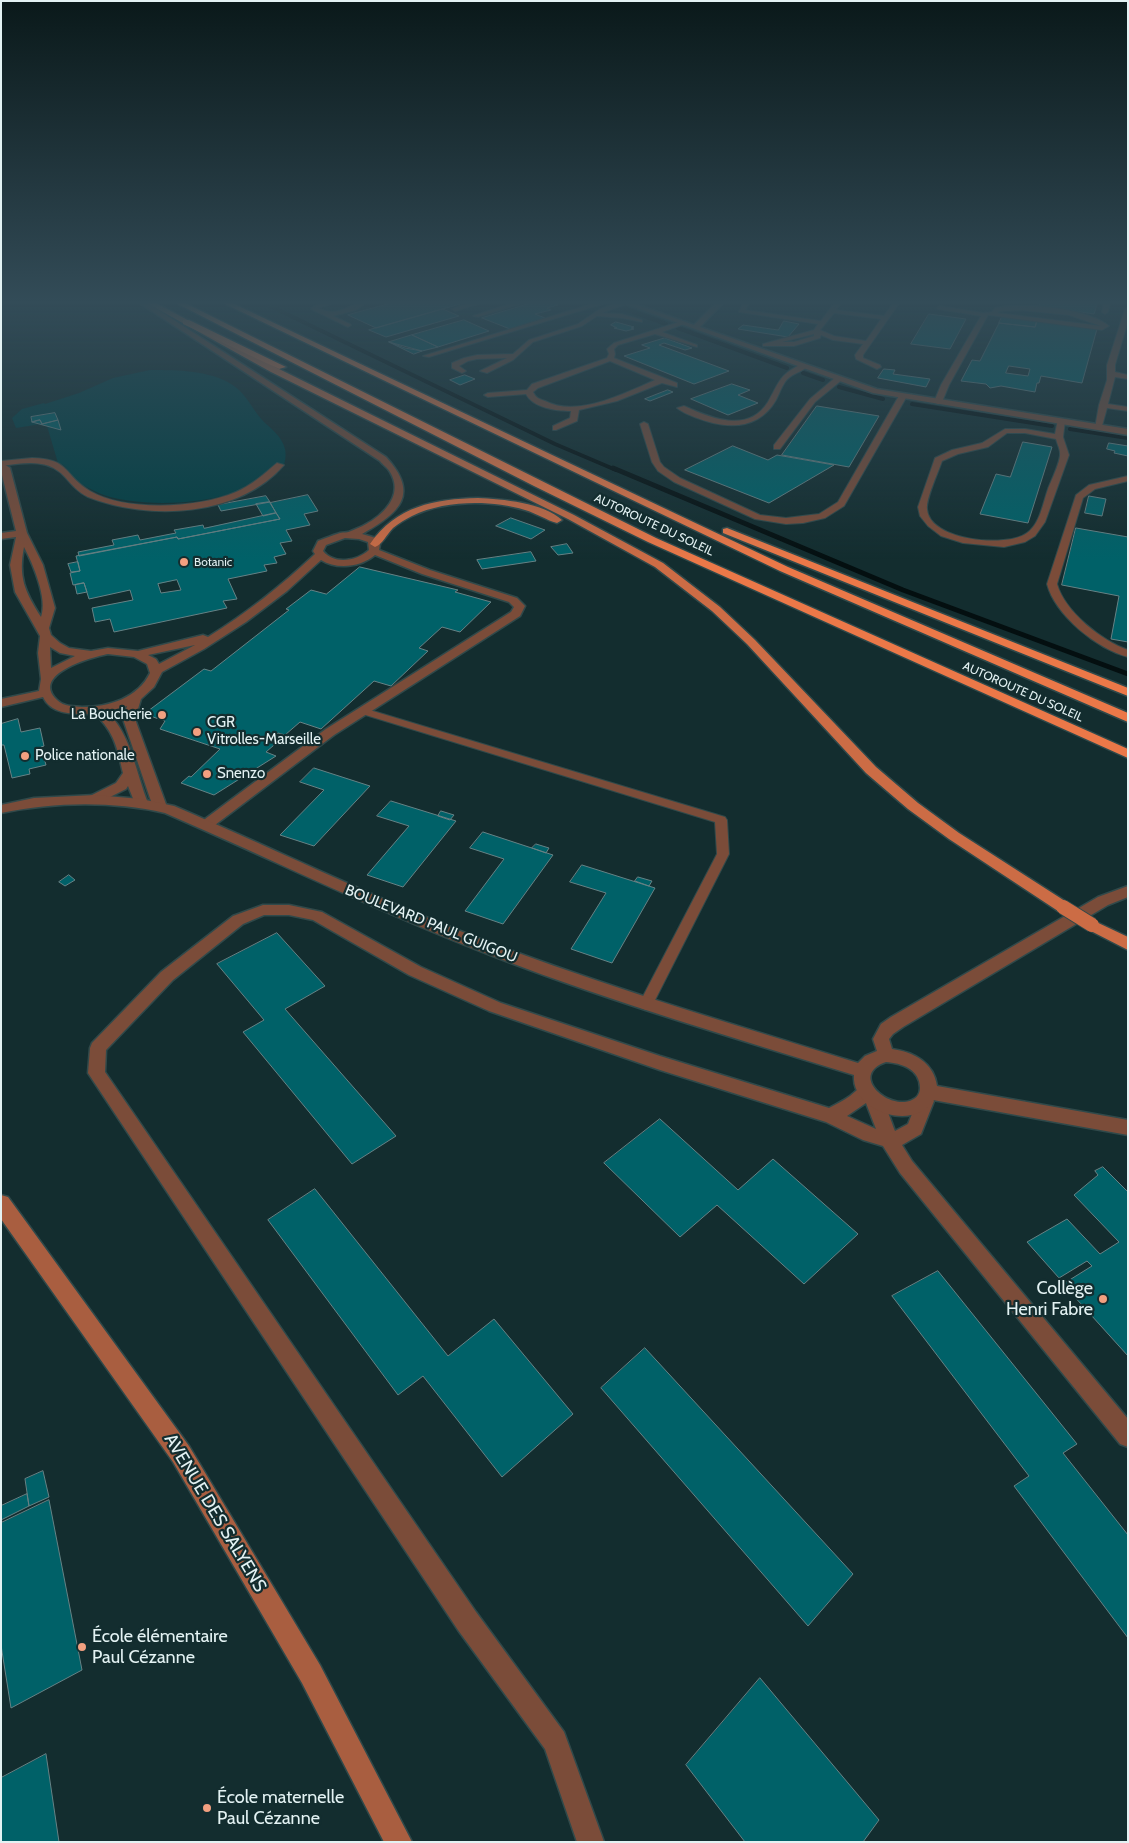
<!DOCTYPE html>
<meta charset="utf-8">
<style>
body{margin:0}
#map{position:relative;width:1129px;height:1843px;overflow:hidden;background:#132d2f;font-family:Cabin,sans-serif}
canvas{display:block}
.frame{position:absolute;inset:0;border:2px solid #e3f2f3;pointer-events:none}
</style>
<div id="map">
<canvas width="1129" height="1843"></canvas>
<div class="frame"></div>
</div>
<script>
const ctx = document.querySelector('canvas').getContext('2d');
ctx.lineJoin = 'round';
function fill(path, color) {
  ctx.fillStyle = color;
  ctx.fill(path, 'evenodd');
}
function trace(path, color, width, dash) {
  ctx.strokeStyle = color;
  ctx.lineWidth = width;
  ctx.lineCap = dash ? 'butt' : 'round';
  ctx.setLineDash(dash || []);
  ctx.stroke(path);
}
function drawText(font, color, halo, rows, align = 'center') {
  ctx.font = font + ' Cabin,sans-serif';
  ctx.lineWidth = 4.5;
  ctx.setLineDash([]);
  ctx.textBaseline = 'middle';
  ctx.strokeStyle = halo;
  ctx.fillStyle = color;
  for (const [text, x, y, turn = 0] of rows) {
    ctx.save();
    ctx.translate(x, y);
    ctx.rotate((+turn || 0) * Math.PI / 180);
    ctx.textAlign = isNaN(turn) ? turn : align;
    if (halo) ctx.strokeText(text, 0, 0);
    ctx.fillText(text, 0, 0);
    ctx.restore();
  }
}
const green = new Path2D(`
 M150 370C177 370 218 370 239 390 249 399 255 414 265 423 279 435 290 446 284 465H274C250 507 141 510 101 494 92 490 81 485 74 478 68 472 67 465 58 463L47 426 41 424 16 428 12 418 22 409 44 403 45 404 79 393 113 378Z`);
const streamFar1 = new Path2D(`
 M262 302 555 444 616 470
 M620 307 666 324
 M678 328 787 368
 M803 373 823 380
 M839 387 883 399
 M912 404 1052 426
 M1070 429 1128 438`);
const stream = new Path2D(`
 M613 468 903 590 1128 674`);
const building = new Path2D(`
 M395 302H467L376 328 348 315Z
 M534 302H551L558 305 547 308 551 310 535 314 545 318 510 329 482 318Z
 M1041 302H1098L1094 314 1039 306Z
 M443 309 459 316 386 337 369 330Z
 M929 314 966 319 950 349 911 344Z
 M1002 317 1037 321 1035 327 999 323Z
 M464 320 489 331 438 347 412 335Z
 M784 321 799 324 788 337 738 329 743 325 778 330Z
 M1037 321 1097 329 1082 383 1041 376 1039 383H1037L1035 392 1001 386 990 388 986 384 961 381 972 360 980 361 999 323 1035 327ZM1009 366 1030 369 1028 376 1006 373Z
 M616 322 634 327 631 328 634 329 626 331 614 328H617L611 325Z
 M412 335 438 347 422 351 389 342Z
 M665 338 692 348 685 350 664 343 659 345 729 371 694 384 624 356 650 348 642 345Z
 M389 342 405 348 422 351 414 354Z
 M884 369 895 370 893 374 930 379 926 387 878 378Z
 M465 375 475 379 460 385 450 380Z
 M732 384 750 390 738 395 758 403 728 415 691 399Z
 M668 390 673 392 650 401 645 399Z
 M817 406 879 416 849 467 782 455Z
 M55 413 58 420 42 424 40 420 32 422 31 417Z
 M40 420 42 424 58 420 61 430 32 422Z
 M1023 442 1052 447 1028 523 980 514 996 474 1010 477Z
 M1109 443 1128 446V456L1114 453 1115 451 1107 449Z
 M733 446 768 460 777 455 834 465 769 503 685 470Z
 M308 495 318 511 304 514 310 525 286 530 292 541 280 543 286 554 274 557 277 563 264 565 267 571 228 579 237 599 223 601 227 608 114 632 110 619 95 622 92 608 133 600 130 590 89 599 84 583 73 585 70 573 80 571 76 556 177 537 178 539 280 519 270 503ZM177 580 181 590 161 593 158 584Z
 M266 496 270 502 221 511 218 505Z
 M1089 496 1106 499 1102 516 1085 513Z
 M270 502 276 513 263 516 256 504Z
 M276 513 280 519 178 539 177 537 79 556 78 552 114 545 112 540 138 535 140 540 176 533 174 530 203 525 204 528Z
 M511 518 545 530 531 539 496 526Z
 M1076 528 1128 537V642L1111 639 1119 596 1062 585Z
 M567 544 573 553 558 555 551 547Z
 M531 552 536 561 482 569 477 560Z
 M78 562 80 571 71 572 68 564Z
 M360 567 458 590 455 592 491 602 460 632 442 627 419 648 428 651 391 686 374 681 321 729 300 722 285 735 278 733 275 736 282 738 266 752 276 756 214 795 181 783 189 776 191 777 220 749 160 729 165 721 150 716 144 718 140 717 204 669 211 671 289 610 286 609 311 590 326 594Z
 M84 583 87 592 77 594 75 585Z
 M18 719 21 732 40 728 44 746 41 747 46 765 29 769 30 774 12 778 4 745H1V724Z
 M314 768 370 786 314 846 280 835 324 790 300 782Z
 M391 801 456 821 403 887 367 875 409 826 377 816Z
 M441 811 454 815 450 820 438 816Z
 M483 832 553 855 503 924 465 911 504 859 470 848Z
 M536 844 549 848 546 853 532 848Z
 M582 865 655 888 612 963 571 949 606 893 570 882Z
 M69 875 75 880 65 886 59 882Z
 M638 877 652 881 649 886 635 881Z
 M277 933 325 986 285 1009 396 1136 352 1164 243 1032 264 1020 217 964Z
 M660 1119 738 1190 773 1159 858 1234 804 1284 717 1205 680 1237 604 1163Z
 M1103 1167 1128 1192V1356L1063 1284 1092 1266 1087 1261 1059 1278 1027 1242 1067 1219 1100 1254 1119 1242 1074 1195 1098 1175 1095 1171Z
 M315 1189 448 1356 494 1319 573 1414 502 1477 423 1376 398 1395 268 1220Z
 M938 1271 1077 1444 1063 1453 1128 1535V1638L1014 1486 1029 1476 892 1296Z
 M645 1348 853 1574 808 1626 601 1388Z
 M43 1471 49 1497 29 1506 25 1479Z
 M27 1494 29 1506 1 1520V1506Z
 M49 1500 82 1670 11 1708 1 1645V1523Z
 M760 1678 879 1820 863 1842H745L686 1765Z
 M46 1754 59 1842H1V1778Z`);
const service = new Path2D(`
 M325 302H336L318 308C340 319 349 302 367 302L356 310 333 316 350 324 351 325 348 327 311 309 314 306Z
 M473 302H484L455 311 452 309Z
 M515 302H526L478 317 473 316Z
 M598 302H609L429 357 423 356Z
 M621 302 628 303 602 313 622 314 642 320V322L622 318 597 316 582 326 533 342 513 360 487 373 480 371 507 358 477 359 468 361 459 366 466 371 462 373 452 368V363L464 358 477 355 513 354 529 340 578 324 600 309Z
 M744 302H750L745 310 821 321 835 302H842L836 310 884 316 894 302H900L863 355V358L880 365 881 367 877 369 856 359 855 355 863 344 833 340 821 335 820 338 794 346H763V344L814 330 818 324 739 312ZM834 313 881 319 866 341 834 336 820 330ZM814 334V336L794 342H782Z
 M1104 302H1110L1108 312 1105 314 1102 312Z
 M940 306 983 313 992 312 995 308C1023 302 1087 308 1109 326L1102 330 988 315 949 385 942 402 938 404 934 402 941 385 981 316 938 309 937 308ZM1021 310 1069 315 1101 326 998 313 999 311Z
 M1128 307V321L1115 365V372L1128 375V379L1115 377 1108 404 1128 407V411L1107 408 1102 426 1095 428 1099 405 1107 380V365L1125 309Z
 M682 321 684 322V324L662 332 697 345V347L655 334 618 345 614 349 615 354 614 358 677 383V387L662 383 617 401 579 410 577 421 556 430H553V426L570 418 571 411C557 411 533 408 526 394L488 397 484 395 488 393 527 390 532 384 607 358 609 354 607 349 614 343ZM610 361 655 380C625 393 577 418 545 401 539 399 536 398 533 392L538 388Z
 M800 365 807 367C800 373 790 374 785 382 781 388 779 394 776 400 762 424 739 429 713 423 702 420 686 415 677 408L684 406C711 418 748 434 768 402 779 383 779 375 800 365Z
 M836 377 843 379 815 402 780 449H774V445L810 399Z
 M900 394 907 396 844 506 825 518 803 523 786 524 755 519 674 482 658 471 652 462 640 424 644 422 648 424 660 462 664 467 680 478 760 515 786 518 819 514 838 502Z
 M1058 419 1065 421 1063 437 1069 455 1045 522 1035 536 1025 542 1004 547 963 543 941 536 928 526 920 516 918 507 935 458 952 450 982 443 1005 429H1025L1055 434ZM1007 433H1025L1056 439C1057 443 1060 449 1060 453 1061 461 1051 481 1048 489 1043 503 1040 524 1027 533 1007 548 929 541 927 509 926 498 938 473 942 461L958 454 988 447Z
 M32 458C71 459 63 475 90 491 126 512 199 508 236 492 252 485 264 474 277 463L284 465C239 517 149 521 88 497 79 493 72 485 65 477 48 458 24 463 1 466V461Z
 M1128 476V481L1095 489 1083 498 1057 584C1065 612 1102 641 1128 650V657C1097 649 1055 615 1047 584L1076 495 1089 485Z
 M363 708 725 817 727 820 729 854 651 1008 646 1010 641 1008 639 1004 717 854 715 822 359 713 357 711Z`);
const minor = new Path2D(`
 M1 302H6L1 305Z
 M138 302H146L386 457C420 494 400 513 362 534L376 538 380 544 379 550 430 570 517 598 525 606 520 616 334 735 211 828H201L199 825 201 822 326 729 511 612 514 607 509 602 422 574 375 555C361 567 337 570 321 560L287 591 246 622 204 649 162 672 154 687 141 699 135 719 167 807 165 810H155L153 807 123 719 127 706 107 712C131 734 136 773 148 803L146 806H136L128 786 126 789 100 802H90L88 799 90 796 116 783 123 773C117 748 115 733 95 714 77 714 52 716 43 697L1 707V699L39 691 41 679 38 653 40 636 15 592 10 565 16 537 1 539V533L16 531 1 471V462L10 468 27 533 43 565 55 608 49 628 51 635 60 643 69 648 91 651 108 648 138 651 203 635 208 637C247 613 282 585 315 554L313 551 318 541C326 538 333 535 340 533 344 532 348 533 351 531 374 523 407 500 390 472 388 468 383 465 380 461ZM345 538 359 539 368 542 369 550C357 561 334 565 323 551L326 545ZM24 547C33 564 48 599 41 617 25 592 18 577 24 547ZM195 645 159 664 156 659 148 655ZM50 647 60 653 75 656 51 668ZM108 654 134 657 147 664 150 673C138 698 109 707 82 707 74 706 64 707 57 700 30 674 92 657 108 654Z
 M620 302H630L694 325 717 302H724L700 327 877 389 1128 429V435L873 393Z
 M263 905H289L322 912 421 967 501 1003 660 1056 829 1108C836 1104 843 1101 850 1096 854 1093 857 1089 862 1087 879 1078 890 1119 895 1131L908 1124 919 1096 925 1094 931 1096 934 1101 921 1134 902 1145 912 1161 1128 1419V1447L1120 1444 900 1173 883 1146 863 1140 826 1122 660 1070 489 1011 409 975 313 920 289 915H264L243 924 173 980 106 1050 105 1072 476 1612 564 1732 604 1842H577L545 1749 458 1630 88 1073 90 1048 92 1043 161 972 233 916ZM866 1103 876 1129 847 1116Z`);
const tertiary = new Path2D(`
 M95 795 141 799 174 806C286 854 395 908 510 950 624 992 742 1027 858 1063L865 1056 877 1051 873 1039 881 1024 891 1017 1098 897 1128 886V897L1108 905 903 1027 893 1034 889 1039 892 1049C914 1052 934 1063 937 1086L1128 1120V1135L933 1100C915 1132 851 1112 854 1075 735 1038 615 1003 498 958 385 915 276 861 165 813 111 801 56 802 1 813V805L34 798ZM886 1062C901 1063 920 1069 920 1088 920 1093 917 1098 912 1100 889 1111 848 1075 886 1062Z`);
const secondary = new Path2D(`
 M1 1195 8 1197 189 1446 320 1665 412 1842H384L302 1683 173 1462 1 1219Z`);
const primary = new Path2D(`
 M145 302H154L277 368 574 515 663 563 720 607 755 640 876 767 918 803 959 833 1068 903 1070 907 1068 911 1063 912 1058 911 949 839 908 809 866 773 747 644 712 611 655 567 568 519 271 372Z
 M478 498C502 499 544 503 562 520L557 523C546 520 536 513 525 510 491 500 445 500 412 516 406 519 399 523 393 528 387 534 382 545 375 547L370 544C396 506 435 499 478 498Z
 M1092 920 1128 937V950L1087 929 1084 925 1087 921Z`);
const motorway = new Path2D(`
 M174 302H183L656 538 1128 749V758L648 542 534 486Z
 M221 302H230L788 567 1128 713V722L780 571Z
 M183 320H189L286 367 279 369 183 324Z
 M727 528 1128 688V696L723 533V529Z`);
const primaryBridge = new Path2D(`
 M1063 907 1092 925`);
const markers = [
 [184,562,5,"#f2a080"],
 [162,715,5,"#f2a080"],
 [197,732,5,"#f2a080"],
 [25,756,5,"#f2a080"],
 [207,774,5,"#f2a080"],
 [1103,1299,5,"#f2a080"],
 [82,1647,5,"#f2a080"],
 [207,1808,5,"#f2a080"]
];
const farStreetnames = [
 ["AUTOROUTE DU SOLEIL",654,525,25],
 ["AUTOROUTE DU SOLEIL",1023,692,24]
];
const farPoinames = [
 ["Botanic",194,562]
];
const poiNames = [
 ["La Boucherie",152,715,"right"],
 ["CGR",207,723],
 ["Vitrolles-Marseille",207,740],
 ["Police nationale",35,756],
 ["Snenzo",217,774]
];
const streetNames = [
 ["BOULEVARD PAUL GUIGOU",431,924,22]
];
const nearPoinames = [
 ["Collège",1093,1289,"right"],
 ["Henri Fabre",1093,1310,"right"],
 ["École élémentaire",92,1637],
 ["Paul Cézanne",92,1658],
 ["École maternelle",217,1798],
 ["Paul Cézanne",217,1819]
];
const nearStreetnames = [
 ["AVENUE DES SALYENS",215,1513,59]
];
fill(green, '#013f44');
trace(streamFar1, '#040f10', 4);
trace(stream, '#040f10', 5);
fill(building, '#006168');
trace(building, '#668285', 1);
trace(service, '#30494a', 2);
trace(minor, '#30494a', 3);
trace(tertiary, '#30494a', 3);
trace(secondary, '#30494a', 3);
trace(primary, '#30494a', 3);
trace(motorway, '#30494a', 3);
fill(service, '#7b4c39');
fill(minor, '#7b4c39');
fill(tertiary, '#7b4c39');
fill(secondary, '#a95e40');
fill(primary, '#cc6c45');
fill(motorway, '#eb7848');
trace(primaryBridge, '#30494a', 16, []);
trace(primaryBridge, '#cc6c45', 14);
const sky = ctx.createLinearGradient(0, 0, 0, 560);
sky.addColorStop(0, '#0a191a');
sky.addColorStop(0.54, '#334c58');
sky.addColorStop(1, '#334c5800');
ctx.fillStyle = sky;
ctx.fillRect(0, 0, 1129, 560);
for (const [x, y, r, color] of markers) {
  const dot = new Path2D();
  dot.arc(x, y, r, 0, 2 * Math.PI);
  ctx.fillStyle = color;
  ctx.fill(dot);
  trace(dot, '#132d2f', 2);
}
drawText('12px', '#e3f2f3', '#132d2f', farStreetnames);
drawText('12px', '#e3f2f3', '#132d2f', farPoinames, 'left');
drawText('15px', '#e3f2f3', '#132d2f', poiNames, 'left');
drawText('15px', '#e3f2f3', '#132d2f', streetNames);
drawText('18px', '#e3f2f3', '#132d2f', nearPoinames, 'left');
drawText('18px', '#e3f2f3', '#132d2f', nearStreetnames);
</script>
